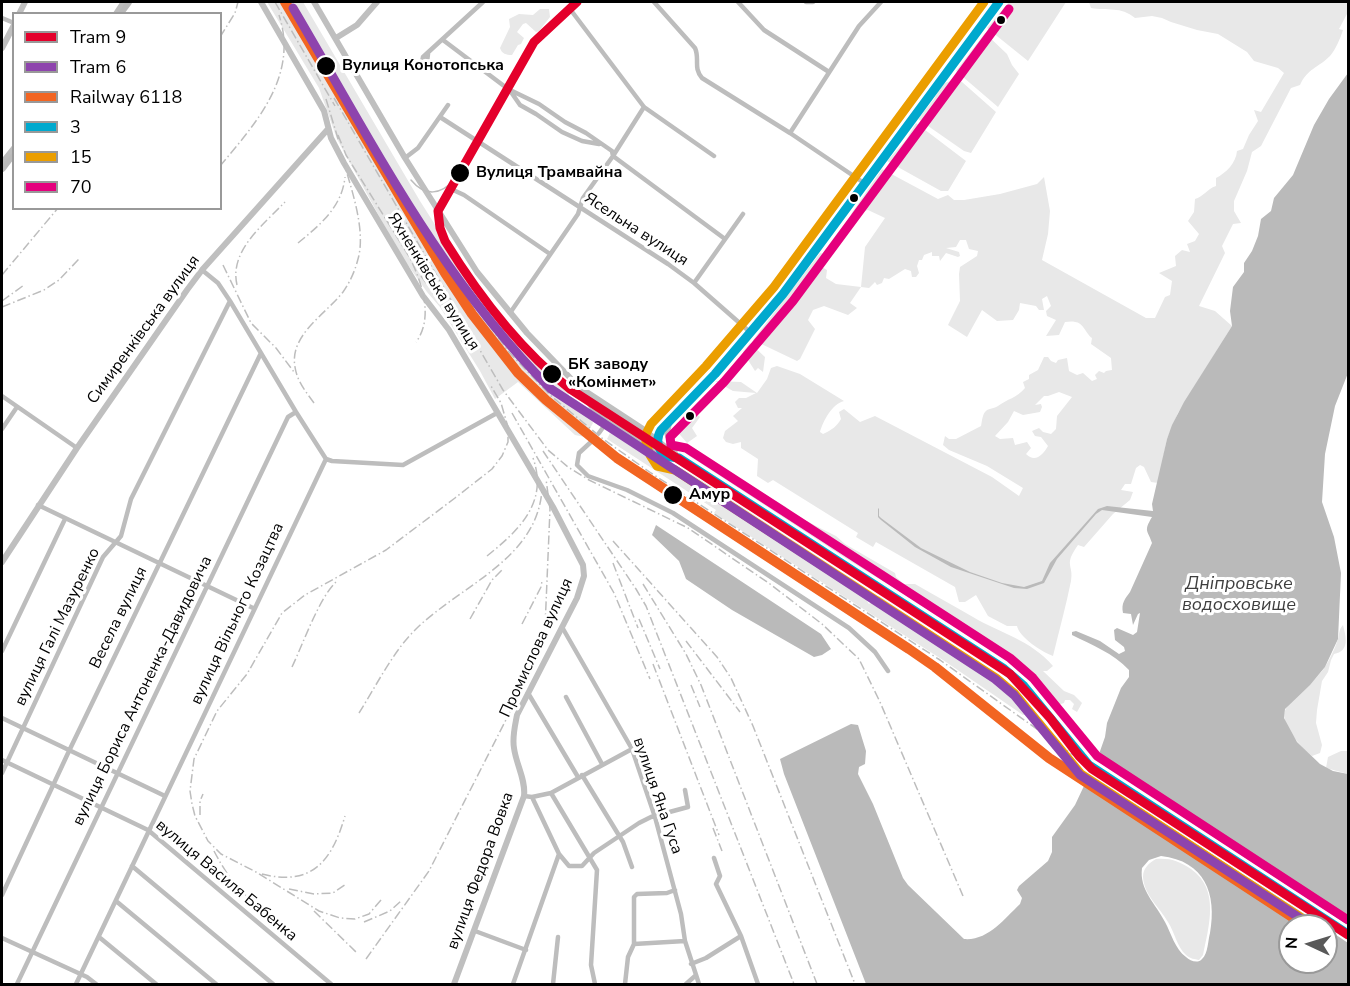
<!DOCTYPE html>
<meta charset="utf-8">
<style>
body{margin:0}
#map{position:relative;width:1350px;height:986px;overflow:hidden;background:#fff;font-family:"Nunito Sans",sans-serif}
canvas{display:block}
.frame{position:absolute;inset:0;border:3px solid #000;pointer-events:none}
.legend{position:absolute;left:12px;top:12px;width:210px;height:198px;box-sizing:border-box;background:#fff;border:2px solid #999;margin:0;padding:8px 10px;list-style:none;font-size:18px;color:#000}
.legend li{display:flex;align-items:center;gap:12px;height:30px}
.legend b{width:30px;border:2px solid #999}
.north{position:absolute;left:1278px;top:914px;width:60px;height:60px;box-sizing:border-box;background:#fff;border:2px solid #999;border-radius:50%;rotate:274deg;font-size:16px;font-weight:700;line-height:24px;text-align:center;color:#000}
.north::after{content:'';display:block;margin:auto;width:21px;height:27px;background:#595959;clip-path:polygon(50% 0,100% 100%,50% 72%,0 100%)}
</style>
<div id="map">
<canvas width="1350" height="986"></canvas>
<div class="frame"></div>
<ul class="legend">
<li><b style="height:8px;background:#e4002b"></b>Tram 9</li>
<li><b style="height:8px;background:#8e44ad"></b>Tram 6</li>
<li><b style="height:8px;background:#f26522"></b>Railway 6118</li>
<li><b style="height:8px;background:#00a9ce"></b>3</li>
<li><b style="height:8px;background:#eb9e00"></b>15</li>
<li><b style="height:8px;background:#e5007d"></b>70</li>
</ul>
<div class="north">N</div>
</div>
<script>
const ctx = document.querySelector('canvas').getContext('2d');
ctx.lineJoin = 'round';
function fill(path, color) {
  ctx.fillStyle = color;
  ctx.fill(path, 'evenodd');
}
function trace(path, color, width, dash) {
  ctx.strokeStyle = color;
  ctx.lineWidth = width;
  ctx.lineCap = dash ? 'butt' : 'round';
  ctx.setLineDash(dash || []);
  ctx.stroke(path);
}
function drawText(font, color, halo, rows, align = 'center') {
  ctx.font = font + ' "Nunito Sans",sans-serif';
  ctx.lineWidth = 6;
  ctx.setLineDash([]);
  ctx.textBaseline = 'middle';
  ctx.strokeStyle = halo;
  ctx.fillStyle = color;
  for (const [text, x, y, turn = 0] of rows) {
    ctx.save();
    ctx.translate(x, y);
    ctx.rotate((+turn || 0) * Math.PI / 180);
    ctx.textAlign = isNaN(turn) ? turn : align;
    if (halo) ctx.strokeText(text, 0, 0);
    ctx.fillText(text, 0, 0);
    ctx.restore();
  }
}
const green = new Path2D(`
 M267 2H303L420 201 479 294 515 338 570 393 565 399 590 419 593 423 585 437 575 435 518 382 495 399 480 371 440 307 427 292 403 258 379 216 337 139 319 88Z
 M1009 2H1066L1028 61 987 28Z
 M1089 2H1348V12L1339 29 1343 30C1340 39 1336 49 1330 56 1318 68 1308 68 1300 85L1291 88 1261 146 1252 152 1247 171 1234 201V211L1241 223 1233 224 1222 246 1225 253 1199 306 1215 311 1232 326 1178 413 1167 439 1158 483 1151 482 1144 467 1140 465 1136 468 1131 484H1125L1121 490 1133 492 1130 500 1113 514 1084 547 1078 545C1063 566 1074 564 1071 581 1066 606 1059 631 1053 656 1042 652 1019 637 1017 626H1007L988 616 976 595 965 602H959L955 587 876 542 873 547 856 537 858 533 773 480 768 483 757 476 758 459 741 448V442L733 444 726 442 723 438 725 431 738 421 733 416 742 408H738L735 402 739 398H746L756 393 733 391 715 381 741 382 757 393 767 379 771 368 777 366 800 374 844 401C832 404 823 421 820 432L823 434C832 430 837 426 841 419L839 412 844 409 860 422 875 416 992 477 1019 496 1023 488 987 466 949 450 943 445 945 436 949 439H956L981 426C982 422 982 416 985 412 988 408 993 409 998 406 1007 399 1017 398 1025 388L1023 382 1029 379V375L1038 370 1044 357H1048L1051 361 1056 363 1058 360 1067 358 1069 371 1077 375 1083 373 1092 381 1097 379 1095 375 1099 371 1104 373 1106 371 1112 370 1111 358 1091 344 1092 338C1086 334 1083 322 1075 322 1071 321 1068 322 1065 322L1059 335 1046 336 1056 320 1047 316 1046 311 1051 306 1047 296 1042 299 1044 310H1039L1036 306 1020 303 1019 310 1013 320 997 321 982 310 967 337 948 325 960 301 959 274 960 267 977 256 978 251 969 249 966 240H960L956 247 946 248 959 252 960 256 958 257 946 253 940 261 939 256H932V252L924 255 922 260H919L917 266 919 273 916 277H912L911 271 905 269 889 279 884 278 882 283 877 285 875 282 869 288 861 287 850 303 857 308 848 315 824 306 813 310 808 320 815 329 800 359 797 361 753 340 820 253 824 254 820 266 827 270 826 278 836 284 861 287 865 247 885 218 868 210 851 214 882 169 938 199 948 195 954 200H964L1000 194 1037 184 1044 177 1050 211 1048 234 1042 260 1146 318H1155L1165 297 1170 295 1172 281 1159 273 1176 266 1175 256 1182 250 1190 252 1187 244 1195 241 1199 234 1188 221 1194 212 1195 199C1203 197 1207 189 1216 186V178C1226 173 1236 163 1237 151L1243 149 1249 135 1258 121 1254 110 1261 112 1284 73 1278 68 1254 61 1247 52 1218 34 1197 30 1171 22 1162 18 1152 16 1135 18C1121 6 1107 11 1091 8ZM1059 392 1072 397 1057 416 1056 429 1051 434 1043 432 1039 428 1032 431 1035 436 1041 437 1048 446C1043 455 1035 463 1026 454L1031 448 1027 442 1015 445 1013 438 1000 439 995 436 1008 422 1014 411 1023 415 1040 412 1042 407 1041 404 1035 405 1044 396H1048Z
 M540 9H549L550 17 539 31 536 32 526 23 523 24 517 32 524 38 521 44 518 45 512 55C506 55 502 54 500 48L510 27 509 19 519 14 533 15Z
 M985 33 1007 54 1012 65 1019 74 998 107 956 71Z
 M956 79 962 82 996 112 971 153 964 151 918 119 934 99 942 84Z
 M916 123 966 161 948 191H941L887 161 906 140Z
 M750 343 765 357 763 372 758 368 755 371 743 352Z
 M692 410 700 417 692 428 697 436 687 443 675 429Z
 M610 433 640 452 648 453 672 463 696 477 872 592 867 601 869 604 879 596 1006 681 1035 713 1023 715 946 662 714 513 716 510 607 439Z
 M681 444 697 457 721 468 786 507 795 519 807 521 816 526 836 536 845 544 895 573 896 577 904 584H915C934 595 954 606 973 617 1000 633 1031 640 1053 666L1047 671H1043L1064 691 1074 695 1082 703 1077 712 1072 709 1074 704 1070 700H1065L1064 703 1058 705 1048 692 994 647 983 643 847 559 688 455 679 446Z
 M1343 625C1346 637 1350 651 1334 654L1331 660 1328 672 1322 681 1317 710 1316 723 1322 745 1320 753 1312 756C1302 748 1280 725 1285 711 1288 701 1317 680 1325 667 1330 659 1334 650 1337 642 1340 635 1338 630 1343 625Z
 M1341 751H1348V774L1326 768 1328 757Z
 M1156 859C1170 858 1179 861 1191 869 1220 889 1209 926 1203 955L1199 960C1195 959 1190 959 1186 955 1177 947 1175 933 1168 922 1160 908 1144 895 1143 877 1143 868 1149 863 1156 859Z`);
const water = new Path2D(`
 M1348 73V373L1335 406 1325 454 1322 502 1334 537 1341 573 1338 639 1325 667 1310 685 1285 709 1284 718 1297 742 1320 764 1333 771 1348 774V984H866L784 774 780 759 851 724 858 725 866 751 865 764 859 767 858 774 873 804 903 878 908 885 964 939C988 941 1004 919 1020 904L1022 898 1017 890 1019 886 1048 861 1052 852V837L1075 805 1099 754 1105 737 1107 723 1121 688 1129 677V670C1113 653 1092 645 1072 635V632L1076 631 1100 641 1119 654 1125 651 1124 647 1115 640 1114 630 1117 628 1133 635 1137 632 1140 613 1138 614 1133 625 1131 614 1123 613C1121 603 1125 599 1130 592L1152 543C1148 530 1143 532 1152 517L1102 510 1096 514 1057 559 1044 583 1027 589 1014 588 951 567 915 547 881 520 878 517V509L879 508V516L881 518 921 548 970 572 1002 583 1024 587 1042 581 1050 563 1098 509 1107 506 1153 511 1152 504 1167 439 1172 425 1184 402 1232 326 1230 311 1233 287 1244 272V263L1252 251 1258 236 1261 219 1271 211 1274 198 1293 175 1314 125 1329 99ZM1161 856C1205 861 1217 894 1210 933 1208 940 1208 954 1202 959 1198 964 1190 961 1186 957 1175 949 1171 933 1165 922 1156 904 1139 890 1142 868L1149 860ZM1290 926H1326V962H1290Z
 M656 525 821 634 831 649 822 655 814 657 732 610 686 579 679 561 652 535Z`);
const pier = new Path2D(`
 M1094 758 1348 925V943L1326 928V926H1323L1086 773Z
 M1085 777 1315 926H1302L1082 783Z`);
const river = new Path2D(`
 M119 14 128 2
 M2 168 14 152`);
const street = new Path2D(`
 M654 2 695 48C700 59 693 68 702 78L790 133 864 183
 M738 2 764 30 829 72
 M806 2H813
 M570 9 644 107 714 156
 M115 14 123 2
 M2 18 14 23
 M443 40 508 89 539 104 565 122 586 133 612 151 613 156 725 239
 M428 54 427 62H422L423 57 483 2
 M511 92 520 105 536 114 562 132 582 141 599 144
 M440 117 668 264 694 283 751 333
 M790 133 859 26 881 2
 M405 158 418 148 448 105
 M2 162 14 147
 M451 189 464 195 550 254
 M439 212 451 189 535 42 578 2
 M694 283 743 214
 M510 313 578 214 583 198 613 156 644 107
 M2 396 77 448
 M2 429 17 407
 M599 433 607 422
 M592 441 579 453 577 465 588 476 627 490 673 513 849 628 875 652 888 671
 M326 459 332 461 403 465 497 413
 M38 505 253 608
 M562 627 632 749 655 817 681 914 685 941 699 984
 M2 651 65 519
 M528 693 578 777
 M566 697 602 764
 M2 718 165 796
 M2 760 148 830 331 984
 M2 773 103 557 121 536 131 499 230 301
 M582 775 623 842 632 867
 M551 793 597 870 591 965 595 984
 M532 797 551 793 632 749
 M559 854 569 866H582L594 853 639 823 651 817 688 807 685 790
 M714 858 720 876 716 884 741 936 758 984
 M132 866 273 984
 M2 895 69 751 261 353
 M116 901 216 984
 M475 931 526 950
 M99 937 156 984
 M2 938 87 977 96 984
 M634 944 685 941
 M691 964 706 958 741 936
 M17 984 288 417 296 412
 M76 984 326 459 296 412 230 301 218 283 202 270
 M513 984 559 854 532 797 524 796
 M553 984 558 937
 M625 984 628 957 634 944V897L637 894 667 893 675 890
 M686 984 695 976`);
const secondary = new Path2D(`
 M261 2 324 111 331 138 344 163 423 296 449 330 553 507 583 565 584 576 577 598 517 715C515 726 512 737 514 748 516 764 526 780 524 796L454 984
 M314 2 405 158 477 272 527 333 579 387 643 429 679 458 1003 668 1024 686 1089 765 1348 934
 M19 14 25 2
 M336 38 357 25 377 2
 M2 48 14 25
 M580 388 595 412 607 422 664 456 679 458
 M669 423 667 433 675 453
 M656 440 661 430 715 374 783 294 999 2
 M2 562 77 448 187 290 202 270 328 129`);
const tram = new Path2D(`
 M411 180C425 197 441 195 455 179`);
const rail = new Path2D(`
 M275 2 335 106
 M289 2 393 179 478 310 508 351 550 395 603 439 651 473 940 660 1076 757 1348 934
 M220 37 235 13 238 2
 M334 98 503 390 548 450 568 467 589 480 688 528 770 584 822 624 859 659 880 702 963 896
 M326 99 339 142
 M338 135 346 155 410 258C422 283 434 318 416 342
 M220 166C256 123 299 76 279 15
 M298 243C320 225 342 207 345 177
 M223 265 251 323 276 348 294 372
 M2 275 58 208
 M421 276 455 321
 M237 285C229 251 263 225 285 202
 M2 301 24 285
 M2 307 44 290 59 280 79 259
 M314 403C306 392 297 381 295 367 289 335 326 314 343 292 350 282 355 271 358 259 366 231 352 191 344 163
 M512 413 614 593 650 679
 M543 451 636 589 646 606 794 984
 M613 541 717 657 731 678 753 726 855 984
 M487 556C518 531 549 503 533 458
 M613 563 638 628
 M643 584 686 654 701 685 817 984
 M470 619 492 580 503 569
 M639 619 660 669
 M522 624 541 587 542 581
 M686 641 740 712
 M653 664 719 835
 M292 667C303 644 319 598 336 582
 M691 685 700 707
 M359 713C376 686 394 650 416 629 461 585 538 559 542 489
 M200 815V801L203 794
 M713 828 722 851
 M214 851C228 878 240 892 264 911
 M262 874C313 887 332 860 345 816
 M289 889 314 894 333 893 346 884
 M381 900 369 914 355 919 340 918 319 911 256 872 221 854 208 841 195 816 192 804 190 791 194 759 217 711 247 674 282 613 305 595 386 550 455 498 492 469 502 456 508 442V427L501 403 491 386
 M314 911 357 953
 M364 922 390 911 402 900
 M366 959 429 871 540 653 545 628 550 509 546 479`);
const bus1 = new Path2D(`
 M999 2 783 294 715 374 661 430C655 440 658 447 664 456L679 458 1003 668 1024 686 1089 765 1348 934`);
const bus2 = new Path2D(`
 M984 2 774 287 706 366 651 424 646 434V444L650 455 657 466 675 470 996 678 1015 694 1081 774 1314 926`);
const bus3 = new Path2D(`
 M1009 9 793 301 724 382 670 437 671 445 686 448 1010 658 1033 678 1097 756 1348 920`);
const rail1 = new Path2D(`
 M285 2 445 273 472 314 518 373 546 400 617 458 909 649 935 667 1049 758 1306 926`);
const tram1 = new Path2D(`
 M577 2 534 42 438 211 440 228 445 241C479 296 519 349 570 389L1010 674 1050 718 1079 756 1092 769 1348 935`);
const tram2 = new Path2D(`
 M293 8C371 140 441 280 551 389L995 679 1014 695 1080 775 1312 926`);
const markers = [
 [1001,20,5,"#000"],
 [326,66,10,"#000"],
 [460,173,10,"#000"],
 [854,198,5,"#000"],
 [552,374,10,"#000"],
 [690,416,5,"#000"],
 [673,495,10,"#000"]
];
const stopNames = [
 ["Вулиця Конотопська",342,66],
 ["Вулиця Трамвайна",476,173],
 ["БК заводу",568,365],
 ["«Комінмет»",568,383],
 ["Амур",689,495]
];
const streetNames = [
 ["Ясельна вулиця",636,230,33],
 ["Яхненківська вулиця",433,282,58],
 ["Симиренківська вулиця",144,330,-54],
 ["вулиця Вільного Козацтва",238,614,-65],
 ["Весела вулиця",119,618,-64],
 ["вулиця Галі Мазуренко",58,627,-64],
 ["Промислова вулиця",537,648,-65],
 ["вулиця Бориса Антоненка-Давидовича",143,691,-64],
 ["вулиця Яна Гуса",657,796,71],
 ["вулиця Федора Вовка",481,871,-70],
 ["вулиця Василя Бабенка",226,881,40]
];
const waterNames = [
 ["Дніпровське",1239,585],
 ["водосховище",1239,606]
];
fill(green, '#e8e8e8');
fill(water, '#bababa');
fill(pier, '#fff');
trace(river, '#bababa', 8);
trace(street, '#bdbdbd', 4.5);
trace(secondary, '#bfbfbf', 6);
trace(tram, '#bdbdbd', 1.5);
trace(rail, '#bdbdbd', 1.5, [9, 3, 1.5, 3]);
trace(bus1, '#00a9ce', 9);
trace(bus2, '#eb9e00', 9);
trace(bus3, '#e5007d', 9);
trace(rail1, '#f26522', 10);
trace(tram1, '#e4002b', 9);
trace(tram2, '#8e44ad', 9);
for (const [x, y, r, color] of markers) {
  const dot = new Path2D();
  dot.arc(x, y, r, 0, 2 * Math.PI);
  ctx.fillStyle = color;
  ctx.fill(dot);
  trace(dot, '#fff', 2);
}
drawText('bold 16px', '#000', '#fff', stopNames, 'left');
drawText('16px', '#000', '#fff', streetNames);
drawText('italic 18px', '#3e3e3e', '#fff', waterNames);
</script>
